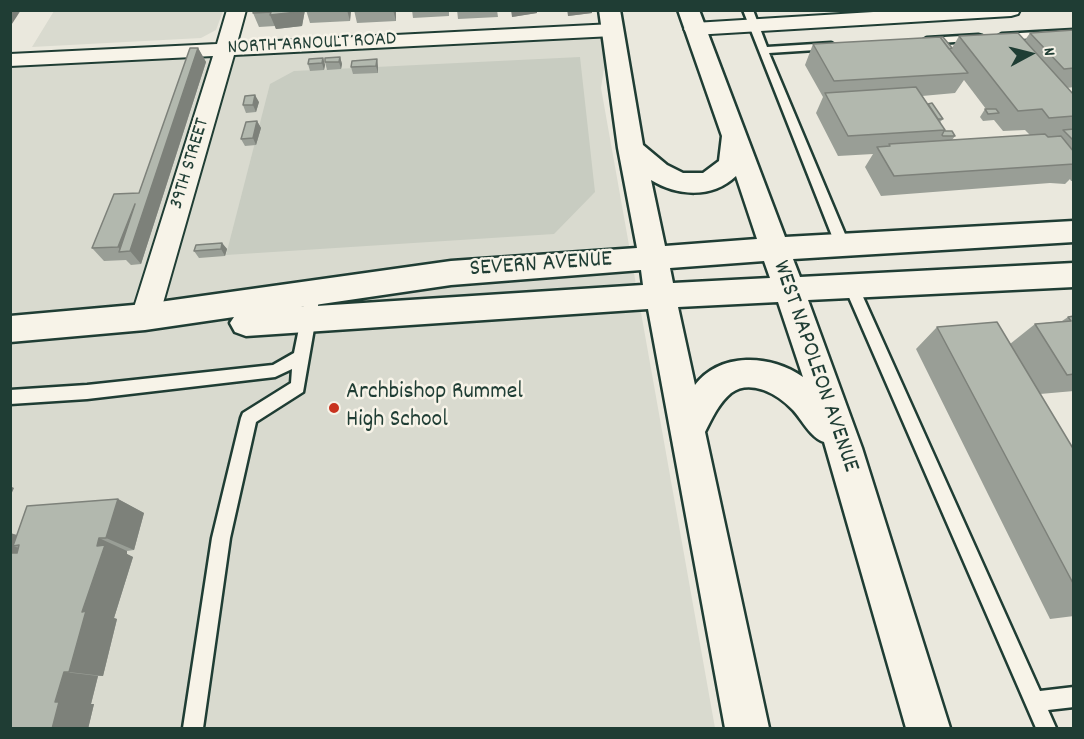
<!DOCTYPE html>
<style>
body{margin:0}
#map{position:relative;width:1084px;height:739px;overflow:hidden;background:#eae8dd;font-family:Dekko,sans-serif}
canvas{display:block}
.frame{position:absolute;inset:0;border:12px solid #1f3d34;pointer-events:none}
.north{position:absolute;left:1000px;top:24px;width:60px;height:60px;-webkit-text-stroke:4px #f7f3e8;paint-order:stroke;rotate:83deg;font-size:16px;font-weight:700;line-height:24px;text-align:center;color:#1f3d34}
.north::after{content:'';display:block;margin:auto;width:21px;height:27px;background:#1f3d34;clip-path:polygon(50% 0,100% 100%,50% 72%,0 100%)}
</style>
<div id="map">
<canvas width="1084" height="739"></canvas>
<div class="frame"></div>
<div class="north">N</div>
</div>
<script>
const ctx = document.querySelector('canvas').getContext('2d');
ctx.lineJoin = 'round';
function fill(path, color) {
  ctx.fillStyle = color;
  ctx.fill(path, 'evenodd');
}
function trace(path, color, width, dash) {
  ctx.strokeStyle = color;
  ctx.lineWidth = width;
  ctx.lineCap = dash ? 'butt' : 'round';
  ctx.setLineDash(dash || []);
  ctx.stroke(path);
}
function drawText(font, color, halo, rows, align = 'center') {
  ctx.font = font + ' Dekko,sans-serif';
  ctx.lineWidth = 5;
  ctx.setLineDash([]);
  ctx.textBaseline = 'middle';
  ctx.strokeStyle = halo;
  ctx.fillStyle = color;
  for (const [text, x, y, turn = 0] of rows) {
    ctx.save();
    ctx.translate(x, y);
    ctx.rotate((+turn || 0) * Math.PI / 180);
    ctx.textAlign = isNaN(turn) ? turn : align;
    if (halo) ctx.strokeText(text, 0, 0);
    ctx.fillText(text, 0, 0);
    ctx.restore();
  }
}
const built = new Path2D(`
 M54 11V10L223 11 216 30 201 38 32 47Z
 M609 36 601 88 715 728H11V66Z`);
const green = new Path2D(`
 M580 57 595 192 554 234 226 255 270 84 294 71Z`);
const lane = new Path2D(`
 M743 10H753L767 47 831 43 836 46 831 49 769 53 850 246 848 249H838L836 246Z
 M1074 30V36L1002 40 997 37 1002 34Z
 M978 35 982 36V40L927 44 922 41 927 38Z
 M852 283 859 288 1040 691 1074 687V707L1048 710 1056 728H1036L845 288Z
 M313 289 320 294 303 392 256 422 230 538 203 728H183L212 538 241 418 243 413 291 383 292 369 275 377 87 399 10 404V390L87 385 273 365 294 353 306 294Z`);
const street = new Path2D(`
 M227 10H246L237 43 613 24 620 26 623 30 620 34 613 36 234 55 159 317 155 325 145 329 135 325 131 317 213 56 10 66V54L217 44Z
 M906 10H1020L1018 14 1011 16 694 35 687 33 684 29 687 25 694 23Z`);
const secondary = new Path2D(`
 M599 10H620L643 145 667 165 683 173H703L719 161 722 136 678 10H699L785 237 1074 221V242L793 259 800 277 1074 263V287L808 300 862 448 950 728H906L824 442C810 437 803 421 793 410 779 395 751 378 731 393 719 403 712 418 705 432L769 728H725L648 309 246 336 235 332 230 323 234 317 145 330 10 342V316L145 304 451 261 637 248 618 148ZM736 176 757 239 665 246 651 180C677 196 712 199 736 176ZM764 261 770 278 673 283 670 268ZM641 270 643 285 301 307 451 285ZM778 302 803 377C771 354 720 352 695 385L678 307Z`);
const wall = new Path2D(`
 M254 10H305L302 26 276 29 275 26 259 27 253 13Z
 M306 10H351L350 21 310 23Z
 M354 10H396V21L357 23Z
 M412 10H449V16L413 18Z
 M457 10H497L498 17 458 19Z
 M503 10H537V13L512 17 511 12H503Z
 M555 10H592V13L568 16 567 11 556 12Z
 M1074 30V87L1067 88 1074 95V181H1071L1070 179 1065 184 1050 183 881 196 865 167 873 154 838 156 816 113 823 97 805 65 813 44 952 48 959 36 1025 40 1030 33ZM964 80 986 109H985L980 117 983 121 994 120 1003 131 1025 130 1030 135 952 140 955 136 944 131 945 130 940 122 943 119 928 104 922 96 955 93Z
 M198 48 206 62 141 264 131 265 126 260 104 261 92 248 139 193Z
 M340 57 342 64 341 69 327 70 325 62Z
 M323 58 325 65 324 70 310 71 308 64Z
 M377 59 378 67V73L353 74 351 67Z
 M259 102 256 112 246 113 243 105Z
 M257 121 261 128 256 145 245 146 241 139Z
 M222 243 227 249 225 256 199 258 194 251Z
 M1074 316V391L1040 394 1074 450V616L1050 619 916 349 937 327 1010 344 1035 324 1062 321 1068 317Z
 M118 499 144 513 134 550 127 551V554L133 557 114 618 117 619 103 676H98L91 704H94L88 729H10V533L17 535Z`);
const shadedWall = new Path2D(`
 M10 10H21L10 27Z
 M297 10H305L302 26 276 29 270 15Z
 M347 10H351L350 21Z
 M393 10H396V21Z
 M512 10H537V13L512 17Z
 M568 10H592V13L568 16Z
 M198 48 206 62 141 264 130 251 122 252 118 247 135 204 142 214Z
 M340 57 342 64 341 69 339 62Z
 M323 58 325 65 324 70 322 63Z
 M377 59 378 67V73L376 66Z
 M255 95 259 102 256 112 253 105Z
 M257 121 261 128 256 145 253 138Z
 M222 243 227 249 225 256 221 249Z
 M10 486 14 488 10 497Z
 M118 499 144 513 134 550 106 538Z
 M10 533 26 538 19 545 13 546 22 549 10 582Z
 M99 538 127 551V554L133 557 114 618 117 619 103 676 69 672Z
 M64 672 98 676 91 704H94L88 729H52L55 702Z`);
const building = new Path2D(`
 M254 10H297V12L270 15 271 12 253 13Z
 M1074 30V68L1064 69 1030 33Z
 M1018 33 1074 95V116L1049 118 1042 109 1018 111 959 36Z
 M940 37 968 73 834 81 813 44Z
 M940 37H943L952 48 949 49Z
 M190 48H198L130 251 119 252 135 204 118 247 92 248 114 194 139 193Z
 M340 57 339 62H325V58Z
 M323 58 322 63 308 64 309 59Z
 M377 59 376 66 351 67 352 61Z
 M916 87 945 130 848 136 825 93Z
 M255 95 253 105H243L245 96Z
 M932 103 943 119H938L928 104Z
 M985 109H996L999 113 988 114Z
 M257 121 253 138 241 139 246 122Z
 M1074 129V141L1063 130Z
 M944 131H952L955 136H943L942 135Z
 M1045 134 1048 137 1061 136 1074 152V164L894 176 877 147 890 146 889 144Z
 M222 243 221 249 194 251 196 245Z
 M1074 316V374L1067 375 1035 324 1071 321 1068 317Z
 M997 322 1074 450V585L937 327Z
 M118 499 106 538H99L97 546 105 545 82 612 86 611 69 672H64L55 702H59L52 729H10V553H17L19 545 13 546 27 506Z`);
const markers = [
 [334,408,6,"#c8321e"]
];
const farStreetnames = [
 ["NORTH ARNOULT ROAD",312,45,-3],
 ["39TH STREET",191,164,-73]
];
const streetNames = [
 ["SEVERN AVENUE",541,266,-4],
 ["WEST NAPOLEON AVENUE",814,367,71]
];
const poiNames = [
 ["Archbishop Rummel",346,394],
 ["High School",346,422]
];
fill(built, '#d9dacf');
fill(green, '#c8ccc1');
trace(lane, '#1f3d34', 5);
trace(street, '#1f3d34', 4);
trace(secondary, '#1f3d34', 5);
fill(lane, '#f7f3e8');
fill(street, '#f7f3e8');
fill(secondary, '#f7f3e8');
fill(wall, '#999e96');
fill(shadedWall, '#7d817a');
fill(building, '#b2b8ae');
trace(building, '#7d817a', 1.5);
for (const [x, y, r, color] of markers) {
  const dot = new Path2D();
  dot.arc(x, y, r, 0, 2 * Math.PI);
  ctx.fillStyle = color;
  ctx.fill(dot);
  trace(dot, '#f7f3e8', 2);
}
drawText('20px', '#1f3d34', '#f7f3e8', farStreetnames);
drawText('24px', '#1f3d34', '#f7f3e8', streetNames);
drawText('24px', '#1f3d34', '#f7f3e8', poiNames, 'left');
</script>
